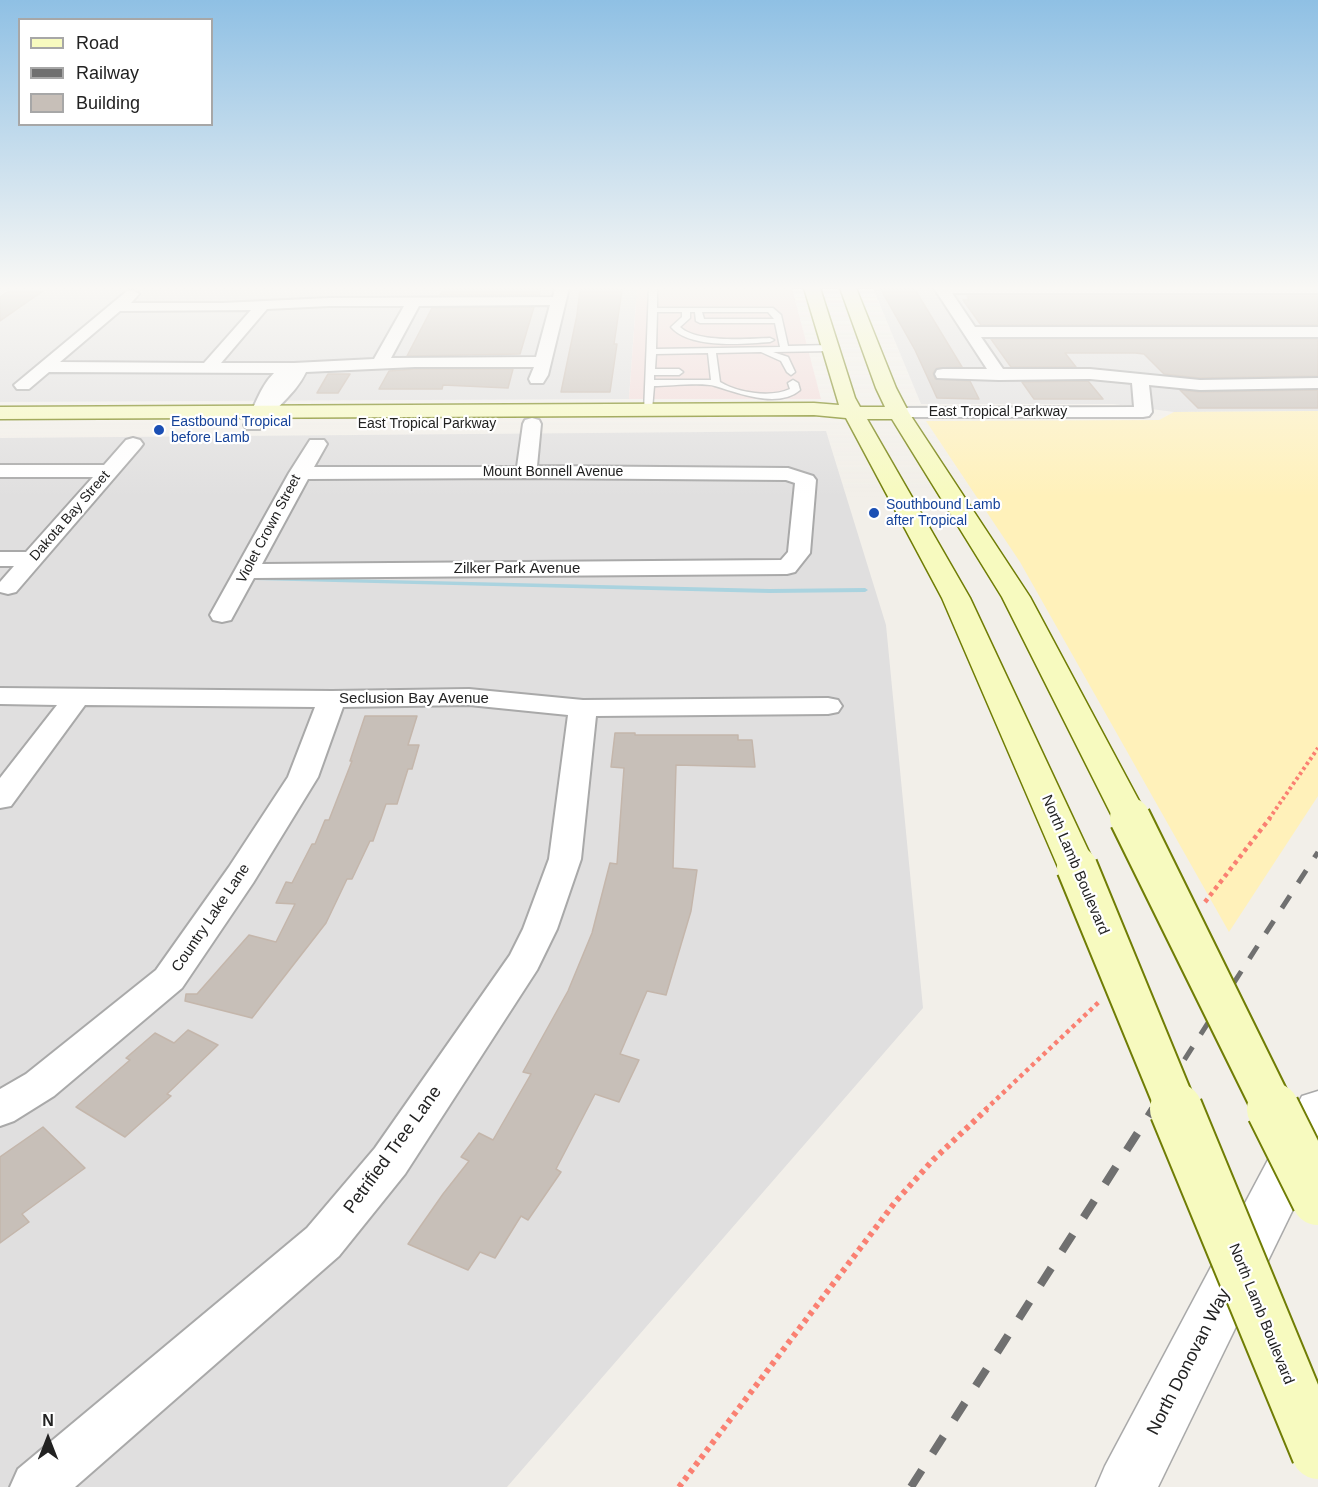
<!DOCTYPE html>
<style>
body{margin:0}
#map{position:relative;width:1318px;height:1487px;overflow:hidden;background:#f2efe9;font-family:Helvetica,sans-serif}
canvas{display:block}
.legend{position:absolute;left:18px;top:18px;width:195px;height:108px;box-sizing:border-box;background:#fff;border:2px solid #a7a7a7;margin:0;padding:8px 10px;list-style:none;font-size:18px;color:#222}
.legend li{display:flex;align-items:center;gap:12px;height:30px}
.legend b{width:30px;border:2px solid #a7a7a7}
.north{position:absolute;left:18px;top:1409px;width:60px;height:60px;-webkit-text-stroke:4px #fff;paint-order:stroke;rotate:0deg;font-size:16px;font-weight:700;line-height:24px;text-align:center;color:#222}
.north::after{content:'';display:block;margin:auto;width:21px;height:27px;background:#222;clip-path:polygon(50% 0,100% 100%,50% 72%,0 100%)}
</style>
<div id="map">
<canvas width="1318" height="1487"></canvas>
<ul class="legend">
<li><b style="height:8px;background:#f7fabf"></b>Road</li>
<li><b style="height:8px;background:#707070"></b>Railway</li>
<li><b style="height:16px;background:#c7bfb8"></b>Building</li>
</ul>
<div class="north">N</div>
</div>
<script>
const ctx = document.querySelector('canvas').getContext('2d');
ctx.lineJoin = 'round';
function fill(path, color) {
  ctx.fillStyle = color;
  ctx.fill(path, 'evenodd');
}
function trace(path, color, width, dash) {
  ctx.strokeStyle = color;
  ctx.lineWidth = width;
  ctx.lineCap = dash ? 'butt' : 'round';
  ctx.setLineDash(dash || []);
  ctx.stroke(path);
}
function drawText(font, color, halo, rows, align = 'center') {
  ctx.font = font + ' Helvetica,sans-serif';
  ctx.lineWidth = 4.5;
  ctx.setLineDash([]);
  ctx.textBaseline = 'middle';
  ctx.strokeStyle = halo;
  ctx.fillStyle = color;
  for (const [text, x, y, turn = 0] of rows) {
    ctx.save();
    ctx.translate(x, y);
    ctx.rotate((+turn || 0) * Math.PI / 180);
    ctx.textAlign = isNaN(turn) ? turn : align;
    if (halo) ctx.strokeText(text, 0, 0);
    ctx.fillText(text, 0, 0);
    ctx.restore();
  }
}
const residential = new Path2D(`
 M0 288H637L629 399 0 402Z
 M873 288H1318V411L1174 412 1113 404H921Z
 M826 431 886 625 923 1008 507 1487H0V438Z`);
const commercial = new Path2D(`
 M637 288H792L821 399H629Z`);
const sand = new Path2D(`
 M1318 411V796L1229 932 1020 562 926 421 1159 420 1174 412Z`);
const stream = new Path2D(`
 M258 577 770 589 865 588 868 590 865 592 770 593 256 580 255 579Z`);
const building = new Path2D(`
 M444 288H541L539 295H440Z
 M616 288 622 290 614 344H617L610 392H561L577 315 580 289Z
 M880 288H914L962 367 937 368 933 373 935 379 970 381 979 399 937 398 915 350Z
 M9 291H43L0 321V297Z
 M967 296H1318V325H981L963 300H969Z
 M534 307 520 354 407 356 432 308Z
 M991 339H1318V376L1200 378 1164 374 1144 354 1135 353H1065L1076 367H1011Z
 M415 369H513L508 388 443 385 442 389H379L389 371Z
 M328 374H350L338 393H317Z
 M1088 381 1103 399H1034L1022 382Z
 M1180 390 1200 392 1318 390V408H1198Z
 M365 716H417L408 745H419L412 769H408L397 804H386L373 841H370L352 879H347L326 923 252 1018 185 1001 186 994H197L249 935 276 942 295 904 276 903 286 882 292 883 312 844H315L325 820H329L352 761H350Z
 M615 733H635V735H738V740H752L755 767 676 765 673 868 697 870 691 911 666 995 647 991 620 1054 639 1060 619 1102 595 1094 556 1169 561 1172 528 1220 521 1216 495 1258 480 1252 468 1270 408 1244 443 1194 469 1161 461 1157 479 1133 493 1140 531 1074 523 1072 568 991 592 933 610 863 617 864 624 768 611 767Z
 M188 1030 218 1045 167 1094 171 1096 125 1137 76 1107 130 1060 126 1058 155 1033 174 1043Z
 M43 1127 85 1168 22 1214 29 1222 0 1243V1157Z`);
const pathFar2 = new Path2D(`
 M1269 819 1318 748`);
const pathFar1 = new Path2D(`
 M1205 902 1270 818
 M985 1110 1099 1002`);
const path = new Path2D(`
 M679 1487 896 1201 933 1160 987 1109`);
const service = new Path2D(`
 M649 288H657V308H773L781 315 788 346 830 345 834 348 830 351 773 352 788 357 795 372 791 375 787 372 781 361 761 352 716 353 720 382C738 393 771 398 790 389L788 383 793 380 798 383 800 390C778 409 738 393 715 386 703 382 668 386 654 386L652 410 644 412ZM657 312H682V317L671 327C690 349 743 344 770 342L774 340 770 338C747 339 697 343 680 327L690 318V312H695L696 321 700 323H775L780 347 656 349ZM702 312H768L774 319H704ZM708 353 711 380H654V375H679L683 372 679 369H655L656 354Z`);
const minor = new Path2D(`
 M555 288H569L548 375 543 383H531L529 379 534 367H415L306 372C295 395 274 408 260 429H246L244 425C255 408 259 388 274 373L49 372 29 389H17L14 385 127 291 132 290 139 294 131 303H222L329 298 553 297ZM550 305 536 357 391 358 419 306ZM329 306H404L374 359 294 363H221L267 309ZM251 310 204 363 60 362 120 311Z
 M934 288H1318V293H952L975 327H1318V337H981L1003 369H1090L1200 380 1318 378V388L1200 390 1149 385 1152 412 1149 416 1143 417H893L890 413 893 409 899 408 1134 407 1132 383 1090 379 999 380 937 378 935 374 937 370 943 369H987Z
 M532 418 539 420 541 424 537 466 788 468 813 476 816 480 810 553 795 572 787 574 254 578 231 620 222 622 213 620 210 615 289 473 310 440H324L327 444 314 467H517L523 424 525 420ZM524 478 786 480 795 483 788 552 781 560 262 564 308 479Z
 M133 438 140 440 143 444 140 448 16 592 8 594 0 592V582L14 566H0V552H26L93 477H0V465H104L126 440Z
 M0 688 332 691 469 689 583 700 828 698 838 700 842 706 838 712 828 714 596 716 581 859 557 929 537 970 405 1174 339 1256 75 1487H10L18 1469 307 1228 375 1148 510 955 523 929 549 859 568 715 469 705 343 707 318 777 253 883 182 988 54 1096 14 1121 0 1126V1089L26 1074 156 970 229 867 288 777 315 707 85 705 11 806 0 808V778L57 705 0 704Z`);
const tertiary = new Path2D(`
 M1318 1091V1158L1158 1487H1096L1105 1466 1302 1096Z`);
const secondary = new Path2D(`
 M804 288H820L855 398 860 407H885L876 388 840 288H856L896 388 909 413 1030 597 1145 812 1140 820 1127 823 1114 820 1002 597 892 419H867L970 598 1096 867 1090 876 1077 880 1064 876 1058 867 942 598 846 418 814 415 0 419V407L814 403 839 405Z`);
const railFar1 = new Path2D(`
 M1152 1110 1318 852`);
const rail = new Path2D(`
 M911 1487 1153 1109`);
const secondaryBridgeFar2 = new Path2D(`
 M1127 812 1131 819`);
const secondaryBridgeFar1 = new Path2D(`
 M1130 818 1274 1110
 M1077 867 1177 1110`);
const secondaryBridge = new Path2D(`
 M1176 1109 1318 1453
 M1273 1109 1318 1199`);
const markers = [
 [159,430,6,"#1a4fb4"],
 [874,513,6,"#1a4fb4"]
];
const farStreetnames = [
 ["East Tropical Parkway",998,412],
 ["East Tropical Parkway",427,424],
 ["Mount Bonnell Avenue",553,472],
 ["Dakota Bay Street",70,516,-49],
 ["Violet Crown Street",269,529,-62]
];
const farTransitnames = [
 ["Eastbound Tropical",171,422],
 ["before Lamb",171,438],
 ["Southbound Lamb",886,505],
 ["after Tropical",886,521]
];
const streetNames = [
 ["Zilker Park Avenue",517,569],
 ["Seclusion Bay Avenue",414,699],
 ["North Lamb Boulevard",1075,865,67],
 ["Country Lake Lane",211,918,-56],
 ["North Lamb Boulevard",1261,1314,68]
];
const nearStreetnames = [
 ["Petrified Tree Lane",393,1150,-54],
 ["North Donovan Way",1189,1362,-63]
];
fill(residential, '#e0dfdf');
fill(commercial, '#f2dad9');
fill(sand, '#fff1ba');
fill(stream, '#aad3df');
fill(building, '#c7bfb8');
trace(building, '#c4b6ab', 1.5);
trace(service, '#a9a9a9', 3);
trace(minor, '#a9a9a9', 4);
trace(tertiary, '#a9a9a9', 3);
trace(secondary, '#707d05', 3);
trace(pathFar2, '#fa8072', 4, [3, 3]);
trace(pathFar1, '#fa8072', 4.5, [4, 4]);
trace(path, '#fa8072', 6, [4.5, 4.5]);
fill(service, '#fff');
fill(minor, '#fff');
fill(tertiary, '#fff');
fill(secondary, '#f7fabf');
trace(railFar1, '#707070', 5, [15, 15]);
trace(rail, '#707070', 8, [20, 20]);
trace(secondaryBridgeFar2, '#707d05', 34, []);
trace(secondaryBridgeFar1, '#707d05', 44, []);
trace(secondaryBridge, '#707d05', 56, []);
trace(secondaryBridgeFar2, '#f7fabf', 32);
trace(secondaryBridgeFar1, '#f7fabf', 40);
trace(secondaryBridge, '#f7fabf', 52);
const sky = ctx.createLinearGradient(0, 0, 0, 497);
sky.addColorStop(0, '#8fc0e4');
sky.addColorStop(0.58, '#f9f8f5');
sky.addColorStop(1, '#f9f8f500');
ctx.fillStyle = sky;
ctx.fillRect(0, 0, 1318, 497);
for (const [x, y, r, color] of markers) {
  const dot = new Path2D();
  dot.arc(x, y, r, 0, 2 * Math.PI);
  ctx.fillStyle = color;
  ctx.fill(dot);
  trace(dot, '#fff', 2);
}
drawText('14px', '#222', '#fff', farStreetnames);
drawText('14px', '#164399', '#fff', farTransitnames, 'left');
drawText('15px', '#222', '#fff', streetNames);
drawText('18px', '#222', '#fff', nearStreetnames);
</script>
